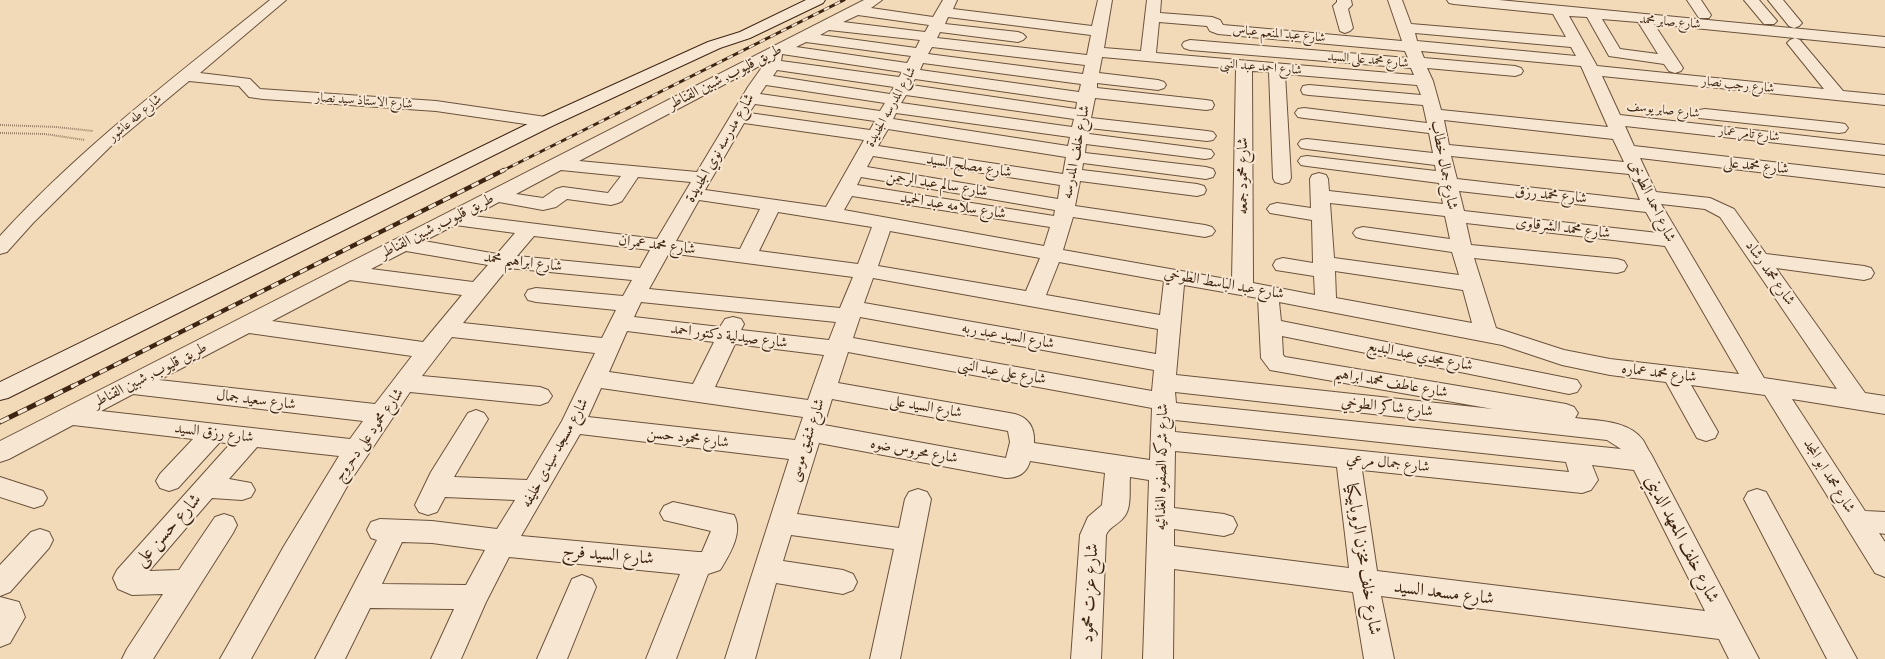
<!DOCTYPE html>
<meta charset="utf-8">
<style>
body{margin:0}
canvas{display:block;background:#f2dab9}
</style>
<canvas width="1885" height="659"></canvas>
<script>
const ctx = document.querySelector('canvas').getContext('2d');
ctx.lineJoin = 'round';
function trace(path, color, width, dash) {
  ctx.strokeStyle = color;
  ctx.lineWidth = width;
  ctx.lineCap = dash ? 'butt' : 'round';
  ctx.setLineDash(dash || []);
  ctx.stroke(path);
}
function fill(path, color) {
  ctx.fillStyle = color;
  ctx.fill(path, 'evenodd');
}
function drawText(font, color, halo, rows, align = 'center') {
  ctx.font = font + ' "EB Garamond",Amiri,serif';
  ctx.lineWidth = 4;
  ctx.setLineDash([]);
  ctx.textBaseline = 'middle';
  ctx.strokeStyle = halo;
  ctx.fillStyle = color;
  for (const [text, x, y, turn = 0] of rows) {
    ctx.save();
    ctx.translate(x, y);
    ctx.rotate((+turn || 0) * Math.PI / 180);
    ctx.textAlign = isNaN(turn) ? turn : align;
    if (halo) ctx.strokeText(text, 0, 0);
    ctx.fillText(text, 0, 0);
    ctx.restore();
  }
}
const path = new Path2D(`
 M0 125 56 127 93 131
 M0 133 45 134 85 140`);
const street = new Path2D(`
 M270 0H286L200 73 250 79 260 89 436 101 546 117 552 118 555 122 552 126 546 127 436 111 263 99 249 97 239 86 189 81 111 146 33 223 7 252 0 254V236C81 147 177 75 270 0Z
 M864 0H882L871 8 933 17 943 0H957L953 9 1092 26 1098 0H1112L1104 48 1141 51 1147 0H1161L1160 13 1212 17 1220 20 1223 25 1402 41 1388 0H1402L1411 24 1566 37 1553 14 1454 4 1449 3 1447 0H1499L1885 37V47L1654 24 1683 68 1681 71 1675 73 1669 71 1664 64 1609 56 1587 17 1569 16 1597 66 1824 89 1787 43 1790 40 1795 38 1800 40 1843 91 1885 95V105L1602 76 1620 115 1885 145V155L1625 126 1634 146 1885 175V187L1640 158 1656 192 1710 198 1734 209 1766 254 1864 266 1871 268 1874 273 1871 278 1864 280 1776 268 1865 393 1885 396V414L1792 399 1865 511 1885 512V534L1879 533 1885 542V577L1875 573 1765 395 1691 385 1718 432 1715 438 1706 441 1697 438 1666 382 1610 375 1562 365 1502 345 1279 302 1281 321 1577 380 1581 386 1577 392 1569 394 1282 336 1283 355 1285 357 1566 404 1574 407 1578 413 1575 418C1598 421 1628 420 1643 440 1646 445 1648 450 1651 454L1759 659H1729L1719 639 1381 596 1394 659H1364L1353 592 1174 569 1173 659H1143L1149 480 1130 477C1129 489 1132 508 1124 517 1119 524 1109 527 1106 535L1101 659H1071L1080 535 1088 517 1102 505 1105 473 1030 461C1027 473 1018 478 1006 478L819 443 797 514 899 528 905 499 909 492 918 489 927 492 931 499 900 659H870L894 549 791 535 783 561 843 570 853 574 857 582 853 590 843 594 776 583 755 659H725L789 459 580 434 521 536 698 552H702L711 531 664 520 660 513 664 506 673 502 734 515C743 532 731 552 722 567L720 570 708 574 676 659H646L680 574 509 557 486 602 461 659H431L454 609 370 608 345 659H315L377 540 371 538 367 530 371 522 380 519 432 521 497 529 515 500 445 497 437 512 428 515 419 512 415 505 431 472 468 413 476 410 484 413 488 419 454 477 527 480 562 421 595 353 452 337 422 376 540 387 548 390 552 396 548 402 540 405 410 392 349 483 251 659H220L284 546 339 456 257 447 229 479 251 483 255 490 251 497 242 500 212 498 149 571 179 570 215 517 224 514 233 517 237 525 233 533 153 659H122L127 649 163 594 132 595 118 589 113 578 117 570 230 444 220 442 178 488 169 491 160 488 156 481 160 474 193 439 73 425 9 459 0 462V441ZM858 15 929 25 925 32 843 22ZM948 17 1091 35 1087 55 937 38 940 32 1018 42 1023 40 1026 37 1023 34 1018 32 945 24ZM1602 19 1638 22 1658 54 1620 49ZM1159 22 1207 26 1210 31 1218 34 1405 51 1408 58 1190 40 1184 42 1182 45 1184 48 1190 50 1411 68 1414 75 1156 53ZM829 30 920 40 916 48 820 35ZM1415 33 1571 47 1576 56 1417 41ZM806 42 911 56 907 63 796 47ZM932 47 1085 65 1083 74 928 54ZM1421 51 1581 66 1608 127 1441 110 1433 81 1427 68 1515 76 1521 74 1523 71 1521 68 1515 66 1424 58ZM782 55V54L902 72 899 77 781 61ZM1102 57 1236 69 1232 280 1063 250 1073 217 1205 237 1212 235 1215 231 1212 227 1205 225 1075 206 1080 181 1197 196 1204 194 1206 190 1204 186 1197 184 1082 170 1083 163 1206 179 1213 177 1215 173 1213 169 1206 167 1085 153 1086 144 1205 159 1211 158 1214 154 1211 150 1205 149 1089 134V128L1207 141 1213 140 1216 136 1213 132 1207 131 1091 118 1095 98 1206 110 1212 109 1214 105 1212 101 1206 100 1097 88V83L1158 90 1164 88 1166 85 1164 82 1158 80 1099 73ZM765 63 748 87 697 172 579 161ZM923 63 1081 84 1079 92 920 70ZM777 70 894 87 890 94 773 76ZM1252 71 1269 72 1273 178 1275 182 1282 184 1289 182 1291 178 1285 74 1417 85 1421 95 1309 85 1303 86 1301 90 1303 94 1309 95 1423 105 1427 123 1304 108 1298 109 1295 113 1298 117 1304 118 1429 133 1433 153 1307 139 1301 140 1298 144 1301 148 1307 149 1435 165 1436 171 1307 156 1301 157 1298 161 1301 165 1307 166 1439 183 1443 204 1329 191 1328 179 1326 175 1319 173 1312 175 1310 179 1311 208 1277 203 1270 205 1267 209 1270 213 1312 220 1313 263 1283 258 1276 260 1273 265 1276 270 1314 276 1315 295 1253 283ZM915 79 1077 102 1076 109 911 85ZM766 85 885 103 880 111 760 94ZM906 95 1074 119 1072 127 901 103ZM755 104 875 121 870 130 749 113ZM896 113 1070 137 1068 146 893 119ZM1444 120 1613 139 1624 162 1449 145ZM744 123 864 140 826 207 705 190ZM888 129 1066 157 1063 174 878 146ZM873 156 1060 185 1058 199 867 167ZM1451 156 1629 174 1640 200 1457 179ZM561 170 621 176 608 193 563 187 556 189 543 198 516 194ZM638 177 691 182 657 239 473 216 499 202 543 210 556 207 567 199 611 205 618 203 622 201ZM861 177 1055 210 1054 216 857 185ZM1459 191 1646 212 1658 233 1464 211ZM852 196 1050 227 1044 246 844 210ZM699 200 760 209 740 249 676 241ZM1330 203 1445 216 1450 239 1363 227 1356 229 1353 233 1356 237 1363 239 1452 252 1459 275 1334 258ZM1661 204 1705 209 1720 217 1837 389 1764 378ZM778 212 872 227 858 264 759 251ZM1466 223 1665 246 1739 374 1610 359 1564 350 1496 328 1474 258 1617 273 1624 271 1627 266 1624 261 1617 259 1471 245ZM455 225 515 233 497 254 424 241ZM890 231 1040 258 1026 291 878 266ZM534 236 650 250 640 268 517 256ZM406 251 488 265 473 282 371 269ZM669 253 853 277 840 308 649 289ZM1059 262 1164 281 1160 315 1046 295ZM508 268 632 280 623 296 536 288 528 290 525 295 528 300 536 302 616 310 602 338 463 323ZM1335 271 1463 290 1472 323 1336 298ZM873 278 1158 329 1156 354 864 303ZM350 280 462 295 423 342 272 321ZM1184 285 1258 298 1261 358 1270 370 1493 409 1176 375ZM641 302 836 322 829 340 741 330 744 324 741 319 733 317 725 319 720 327 634 317ZM860 317 1154 370 1152 391 853 338ZM627 331 714 342 693 384 609 372ZM249 333 412 356 375 404 159 380ZM735 344 824 355 808 400 715 387ZM848 352 1152 408 1150 460 1034 443C1035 428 1029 418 1015 414L838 383ZM601 388 803 417 795 440 588 417ZM1175 392 1607 440 1621 449 1176 403ZM133 394 363 421 350 439 101 411ZM832 399 1008 431 1010 442 1006 458 824 425ZM1175 420 1566 462 1569 472 1175 432ZM1175 451 1337 467 1349 568 1174 546V529L1224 536 1233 533 1237 525 1233 517 1224 514 1174 508ZM1592 465 1634 470 1705 611 1377 571 1362 470 1582 493 1591 490 1598 480ZM402 542 432 543 485 550 466 585 382 584Z
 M1337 0H1351L1352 5 1348 9 1353 28 1350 31 1345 33 1340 31 1333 6 1337 2Z
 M1687 0H1701L1711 15 1709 18H1699Z
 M1744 0H1759L1777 21 1774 24H1764Z
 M1768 0H1783L1802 23 1799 26 1794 28 1789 26Z
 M1705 109 1839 123 1845 124 1848 128 1845 132 1839 133 1699 118 1696 114 1699 110Z
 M0 477 43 491 47 498 43 505 34 508 0 497Z
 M1757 489 1766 492 1857 659H1827L1744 499 1748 492Z
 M40 529 49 532 53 540 49 548 10 592 0 596V565L31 532Z
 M582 575 592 579 596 587 567 659H537L572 579Z
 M0 597 19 602 25 617 10 643 0 647Z`);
const secondary = new Path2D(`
 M806 0H825L823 3 750 38 720 48 552 126 8 398 0 400V382L540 118 708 42 740 32Z`);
const railFar2 = new Path2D(`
 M502 171 844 0`);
const railFar1 = new Path2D(`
 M71 387 504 170`);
const rail = new Path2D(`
 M0 422 73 386`);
const farStreetnames = [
 ["شارع صابر محمد",1670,22,5],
 ["شارع عبد المنعم عباس",1279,34,5],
 ["شارع محمد على السيد",1368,60,5],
 ["شارع احمد عبد النبى",1261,67,5],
 ["شارع رجب نصار",1738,85,6],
 ["شارع الاستاذ سيد نصار",364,101,4],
 ["شارع المدرسه الجديدة",891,107,-61],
 ["شارع صابر يوسف",1663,110,6],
 ["شارع طه عاشور",135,118,-40],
 ["شارع تامر عمار",1749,134,6]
];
const streetNames = [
 ["طريق قليوب, شبين القناطر",725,77,-27],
 ["شارع مدرسه نوي الجديدة",720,148,-60],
 ["شارع خلف المدرسه",1076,152,-79],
 ["شارع جمال خطاب",1444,165,79],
 ["شارع مصلح السيد",969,166,9],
 ["شارع محمد على",1756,166,6],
 ["شارع محمود جمعه",1243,176,-90],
 ["شارع سالم عبد الرحمن",937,184,9],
 ["شارع محمد رزق",1551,195,6],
 ["شارع احمد الطوخى",1652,201,64],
 ["شارع سلامه عبد الحميد",953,206,9],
 ["طريق قليوب, شبين القناطر",437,226,-27],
 ["شارع محمد الشرقاوى",1563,228,7],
 ["شارع محمد عمران",657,245,7],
 ["شارع ابراهيم محمد",523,262,7],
 ["شارع محمد رشاد",1770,273,55],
 ["شارع عبد الباسط الطوخي",1224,284,10],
 ["شارع صيدلية دكتور احمد",729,336,7],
 ["شارع السيد عبد ربه",1008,336,10],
 ["شارع مجدي عبد البديع",1420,356,11],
 ["شارع على عبد النبى",1002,372,10],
 ["شارع محمد عماره",1659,373,7],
 ["طريق قليوب, شبين القناطر",150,375,-27],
 ["شارع عاطف محمد ابراهيم",1391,383,10],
 ["شارع سعيد جمال",256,400,7],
 ["شارع السيد على",926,407,10],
 ["شارع شاكر الطوخي",1387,407,6],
 ["شارع رزق السيد",214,433,7],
 ["شارع محمود على دحروج",369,435,-55],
 ["شارع محمود حسن",688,438,7],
 ["شارع شفيق موسى",807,440,-72],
 ["شارع محروس ضوه",914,451,10],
 ["شارع مسجد سيدى خليفه",555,453,-61],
 ["شارع جمال مرعي",1388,463,6],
 ["شارع شركه الصفوه الغذائيه",1162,467,-89],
 ["شارع محمد ابو المجد",1829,476,58]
];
const nearStreetnames = [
 ["شارع حسن على",168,530,-48],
 ["شارع خلف المعهد الديني",1682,539,63],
 ["شارع السيد فرج",608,555,5],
 ["شارع خلف مخزن الروبابيكيا",1363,559,81],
 ["شارع عزت محمود",1090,593,-87],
 ["شارع مسعد السيد",1444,593,7]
];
trace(street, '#6b523c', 2);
trace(secondary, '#3e2512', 2);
trace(path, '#3e2512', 2, [0.5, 1.5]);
fill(street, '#f7e7d2');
fill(secondary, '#f7e7d2');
trace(railFar2, '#3e2512', 3);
trace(railFar1, '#3e2512', 4.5);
trace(rail, '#3e2512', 5);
trace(railFar2, '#f7e7d2', 2, [6]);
trace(railFar1, '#f7e7d2', 3, [8]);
trace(rail, '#f7e7d2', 3.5, [10]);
drawText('13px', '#3e2512', '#f7e7d2', farStreetnames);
drawText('15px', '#3e2512', '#f7e7d2', streetNames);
drawText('18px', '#3e2512', '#f7e7d2', nearStreetnames);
</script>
